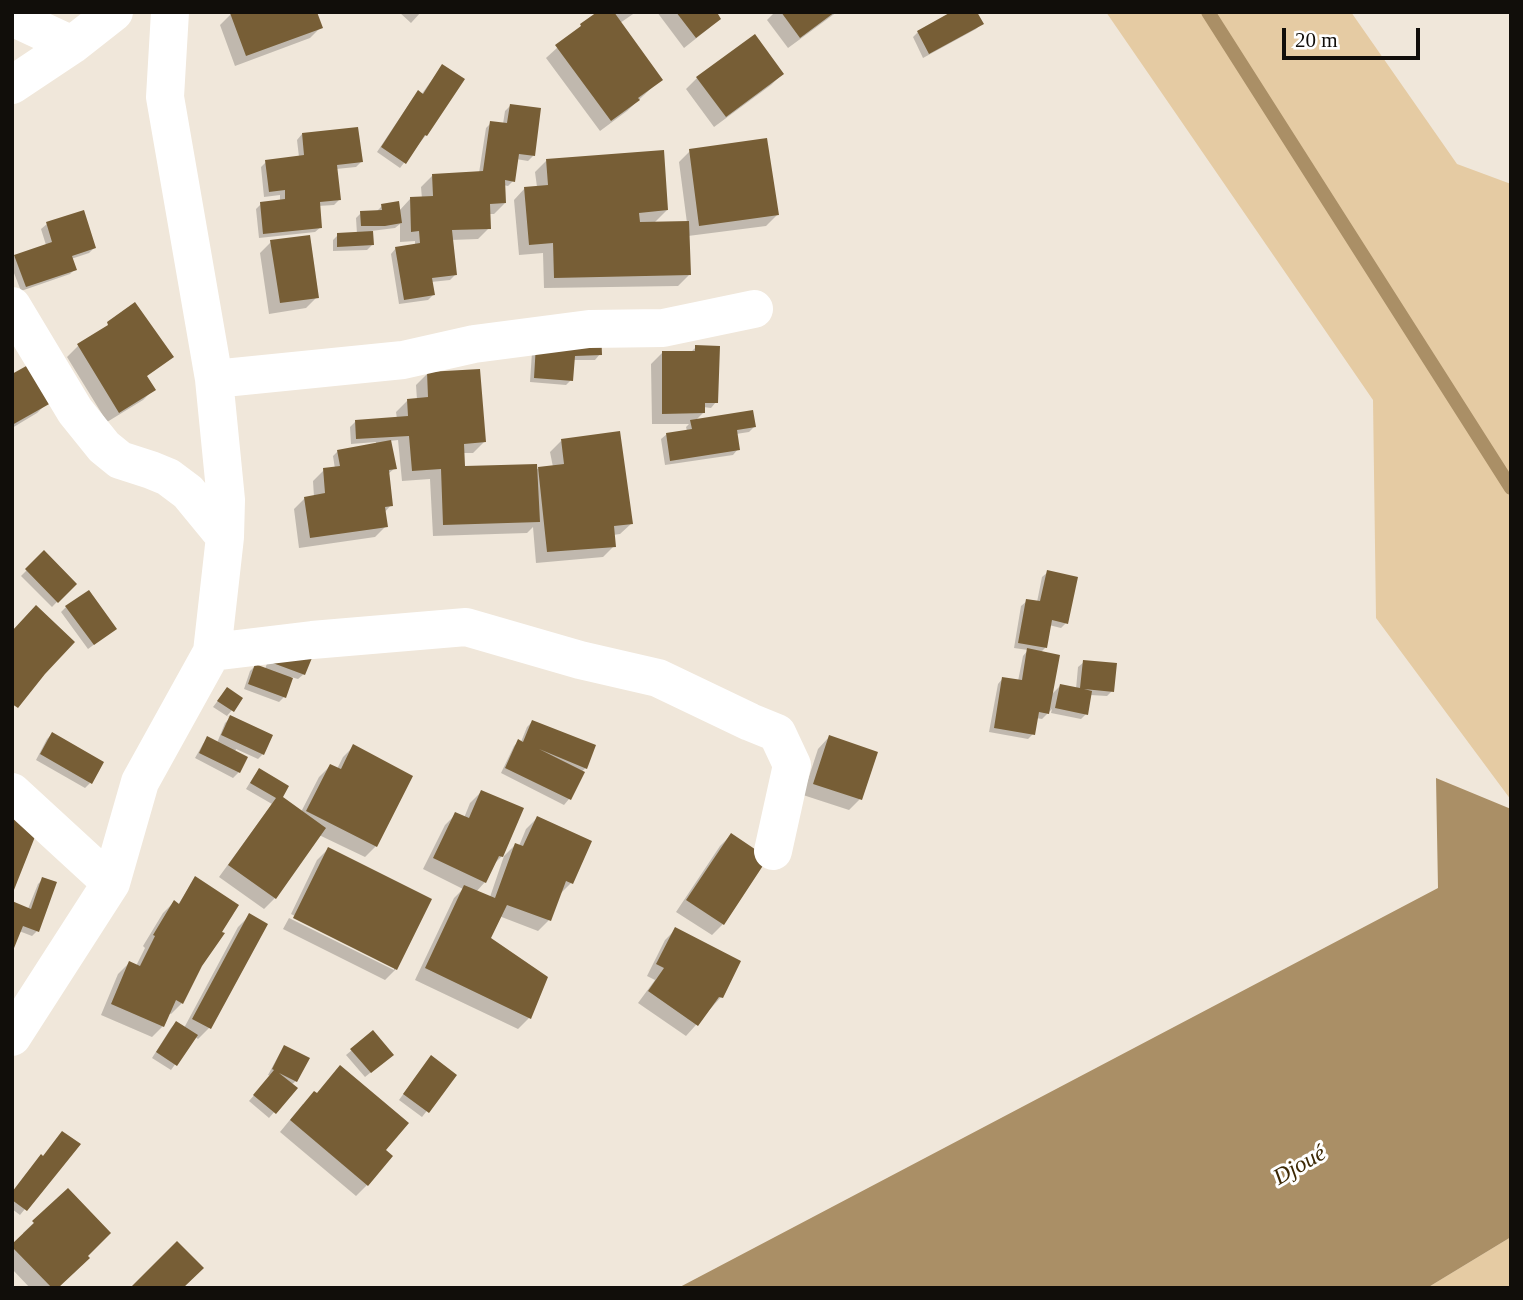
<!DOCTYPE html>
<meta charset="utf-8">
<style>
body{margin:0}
#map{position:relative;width:1523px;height:1300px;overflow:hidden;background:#f0e7da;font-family:"Times New Roman",serif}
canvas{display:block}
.frame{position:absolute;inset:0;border:14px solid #110e0a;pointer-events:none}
.scale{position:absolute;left:1282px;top:28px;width:138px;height:32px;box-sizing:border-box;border:4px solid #110e0a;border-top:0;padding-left:9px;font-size:21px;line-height:24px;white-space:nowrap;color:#110e0a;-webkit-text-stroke:5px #fff;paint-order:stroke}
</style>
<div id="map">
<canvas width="1523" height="1300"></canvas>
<div class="frame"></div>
<div class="scale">20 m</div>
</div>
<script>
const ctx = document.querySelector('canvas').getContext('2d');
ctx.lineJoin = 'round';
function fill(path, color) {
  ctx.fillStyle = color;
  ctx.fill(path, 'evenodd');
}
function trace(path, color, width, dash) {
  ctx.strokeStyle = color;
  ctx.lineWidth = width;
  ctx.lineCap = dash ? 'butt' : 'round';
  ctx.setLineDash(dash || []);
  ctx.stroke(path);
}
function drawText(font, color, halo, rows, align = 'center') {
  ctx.font = font + ' "Times New Roman",serif';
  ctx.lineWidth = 6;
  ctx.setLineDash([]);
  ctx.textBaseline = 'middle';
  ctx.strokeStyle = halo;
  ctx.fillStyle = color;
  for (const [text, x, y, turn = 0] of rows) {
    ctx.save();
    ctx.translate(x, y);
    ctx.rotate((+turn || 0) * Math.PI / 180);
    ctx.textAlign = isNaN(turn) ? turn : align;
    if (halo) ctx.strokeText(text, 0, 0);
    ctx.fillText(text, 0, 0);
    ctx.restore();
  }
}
const green = new Path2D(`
 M1106 12H1351L1457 164 1511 184V800L1376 618 1373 400Z
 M1511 1237V1288H1427Z`);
const water = new Path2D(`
 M1436 778 1511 809V1237L1427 1288H678L1438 888Z`);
const shadow = new Path2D(`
 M399 12H421L411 23Z
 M600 12H636L620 23 660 80 627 111 600 131 546 58 581 26Z
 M657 12H717L719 18 708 29 684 48Z
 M775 12H837L788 48 767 20Z
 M231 14 321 27 310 38 235 66 220 25Z
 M981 24 976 29 923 58 913 37 918 32Z
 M442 66 426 135 400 168 377 152 413 98 418 93 421 95Z
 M782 74 771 85 714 127 686 89 697 78Z
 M510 106 533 156 528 161 516 159 513 181 508 186 503 185 505 203 494 214H488L489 228 478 239 451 240 455 275 450 280 431 282 433 295 428 300 399 304 391 254 396 248 415 245V241L400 242V224L395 228 371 231 372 245 367 250 333 251V240L338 235 357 234 356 218 361 213 376 212 382 206 399 211 410 199H422L421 187 432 176 479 173 486 128 491 123 503 124 505 111Z
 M302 134 361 162 356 167 336 169 339 200 334 205 318 206 321 227 315 232 259 238 256 209 261 204 280 202V195L264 197 261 167 266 162 299 157 297 140Z
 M690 151 777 215 766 226 688 236 689 275 678 286 544 288 543 253 519 255 514 200 525 188 537 187 535 172 546 161 667 210 653 224 687 223 679 162Z
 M47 224 94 248 89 253 71 259 75 269 70 274 21 291 12 268V259L15 256 46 245 41 229Z
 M271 242 317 297 306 308 269 314 260 253Z
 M113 320 154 389 143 400 107 422 67 357 78 346 109 327 108 325Z
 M696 347 716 402 711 408 703 407V413L695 421 754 427 749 432 736 434 738 449 733 455 665 465 661 439 667 434 687 431 686 427 689 424H652L651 364 662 353H690Z
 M532 352 600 354 595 360H573L571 380 566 385 530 382Z
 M427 374 484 442 473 453H463L464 468 536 469 553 467 550 452 561 441 632 523 620 534 613 535 614 546 603 557 536 563 533 527 527 533 433 536 430 479 402 481 398 440 390 441 395 468 388 474 391 505 384 513 386 526 375 537 299 548 294 509 305 498 314 497 313 481 324 470 335 469 333 456 338 451 376 445V442L351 444 350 427 355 422 397 419 396 412 407 401 417 400 416 385Z
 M12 376 48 402 37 413 12 428Z
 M44 553 74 584 52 607 21 576Z
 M1048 572 1066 623 1061 628 1049 625 1045 648 1040 653 1051 695 1060 686 1076 689 1078 667 1084 662 1112 691 1107 696 1090 695 1086 714 1081 719 1051 713 1052 709 1042 719 1036 718 1033 734 1028 739 989 732 998 684 1003 678 1018 681 1023 656 1028 650 1014 648 1021 606 1027 601 1037 602 1042 577Z
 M66 607 115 629 88 649 61 612Z
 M273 647 304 674 298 679 291 677 284 697 279 702 244 689 250 671 255 666 265 669Z
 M223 694 241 699 227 716 271 736 263 754 258 759 236 749 235 752 246 758 239 772 233 778 195 758 203 744 208 738 217 743 225 723 230 718 213 707Z
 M532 722 586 768 581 772 583 773 569 799 564 805 501 773 514 746 519 741 521 742 527 727Z
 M52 734 90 783 85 788 36 760 47 739Z
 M829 737 860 799 849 810 803 795 818 749Z
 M354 746 376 846 365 857 319 835 275 898 264 909 219 877 272 804 246 789 254 776 259 770 280 797 301 812 319 777 330 766 337 769 343 757Z
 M481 792 502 856 493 865 485 882 476 892 490 897 504 856 515 845 519 846 526 829 537 818 571 883 560 894 549 920 538 931 499 916 488 938 546 978 529 1018 518 1029 415 980 454 898 463 889 423 869 445 825 456 814 464 818 470 803Z
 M731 835 765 858 723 924 712 935 676 912 720 846Z
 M328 849 396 969 385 980 283 929 289 918 394 970V967L291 914 317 860Z
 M43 879 37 931 32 936 19 931 38 884Z
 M196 879 201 965 182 1003 171 1014 168 1013 163 1026 152 1037 101 1015 118 974 129 963 136 966 145 948 143 946 163 913 174 902 178 905 191 884Z
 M249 916 209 1028 198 1039 195 1037 171 1070 152 1058 171 1028 176 1023 184 1028 238 927Z
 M676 929 721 997 686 1036 638 1003 655 980 647 976 665 940Z
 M285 1047 296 1081 291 1085 295 1088 269 1118 249 1101 271 1076 268 1075 280 1053Z
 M352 1050 386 1060 365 1077 346 1055Z
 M426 1063 455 1075 422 1117 399 1100Z
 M303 1104 384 1151 367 1185 356 1196 280 1132Z
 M78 1144 20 1215 12 1209V1193L42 1158Z
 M68 1190 56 1288H30L12 1269V1247L24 1235 23 1233Z`);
const stream = new Path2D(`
 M1208 12 1511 488`);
const building = new Path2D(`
 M232 12H317L323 28 246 56 230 13Z
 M597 12H614L663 80 638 98 640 100 611 121 555 45 581 26 580 24Z
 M676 12H719L718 14 721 19 696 38Z
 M781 12H835L800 38Z
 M951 12H977L984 24 929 54 917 31Z
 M755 34 784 74 726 117 696 77Z
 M442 64 465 79 427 136 425 135 406 164 381 147 418 90 423 94Z
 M510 104 541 108 535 156 519 154 515 182 505 180 506 203 490 204 491 229 452 230 457 275 432 278 435 295 404 300 395 247 420 243 419 231 411 232 410 197 433 196 432 174 483 171 490 121 507 123Z
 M358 127 363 162 337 165 341 200 320 202 322 228 263 234 260 202 285 199V190L269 192 265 160 304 155 302 133Z
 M767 138 779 215 699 226 689 149Z
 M664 150 668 210 639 213 640 222 689 221 691 275 554 278 553 243 529 245 524 187 548 185 546 159Z
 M399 201 402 223 385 226H361L360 211 382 210 381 204Z
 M84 210 96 248 72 256 77 270 26 287 14 255 52 242 46 222Z
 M373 231 374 245 337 247V233Z
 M310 235 319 298 280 303 270 240Z
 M135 302 174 357 147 376 156 390 119 413 77 344 108 325 107 322Z
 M601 328 602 355 575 356 573 381 534 378 536 344Z
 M695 345 720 346 718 403H705V413L662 414V351H695Z
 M28 365 51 403 12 425V374Z
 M480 369 486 442 464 444 465 466 537 464 540 522 443 525 441 469 412 471 409 436 356 439 355 420 408 416 407 399 428 397 427 372Z
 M753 410 756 427 737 430 740 450 670 461 666 433 692 429 690 420Z
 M620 431 633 524 614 526 616 547 547 552 538 467 564 464 561 439Z
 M391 440 397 469 389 470 393 506 385 507 388 527 310 538 304 497 325 493 323 468 340 466 337 450Z
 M44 550 77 584 58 603 25 569Z
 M1047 570 1078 577 1068 624 1052 620 1047 648 1018 643 1026 599 1040 601Z
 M89 590 117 629 94 645 65 606Z
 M36 605 75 642 45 674 18 708 12 704V631Z
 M1027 648 1060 655 1049 714 1039 712 1035 735 994 728 1002 677 1022 680Z
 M314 653 305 675 270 662Z
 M1083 660 1117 663 1114 692 1084 689 1092 691 1088 715 1055 708 1060 684 1080 688Z
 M255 664 293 678 286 698 248 684Z
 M227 687 243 698 234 712 217 701Z
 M230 715 273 735 264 755 221 735Z
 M532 720 596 745 587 769 539 749 585 772 571 800 505 768 518 739 523 742Z
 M52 732 104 762 92 784 40 754Z
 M829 735 878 752 862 800 813 784Z
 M207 736 248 757 240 773 199 753Z
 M353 744 413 776 377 847 306 811 330 764 341 769Z
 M259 768 289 786 283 797 326 828 276 899 228 865 276 798 250 783Z
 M481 790 524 808 503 857 499 856 486 883 433 858 455 812 469 818Z
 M12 812 42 819 12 895Z
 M537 816 592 841 573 884 566 881 551 921 507 905 491 938 548 977 531 1019 425 968 464 885 495 898 515 843 523 846Z
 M731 833 768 858 724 925 686 900Z
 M328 847 432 899 397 970 293 918Z
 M195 876 239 905 222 932 225 933 202 966 183 1004 176 1000 164 1027 111 1004 129 961 140 966 155 936 153 935 174 900 179 904Z
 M42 877 57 882 39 932 23 926 12 953V901L31 909Z
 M249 913 268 924 211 1029 192 1019Z
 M675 927 741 961 723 998 719 997 698 1026 648 991 664 968 656 964Z
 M176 1021 198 1035 177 1066 156 1052Z
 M373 1030 394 1055 371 1073 350 1049Z
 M284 1045 310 1058 297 1082 279 1073 298 1088 276 1114 253 1095 274 1070 272 1069Z
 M431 1055 457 1075 429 1113 403 1094Z
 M340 1065 409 1123 386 1150 393 1156 368 1186 290 1120 314 1091 317 1093Z
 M62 1131 81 1144 27 1211 12 1200V1192L41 1154 43 1156Z
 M68 1188 111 1233 88 1256 90 1258 58 1288H52L12 1247V1244L34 1223 32 1221Z
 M177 1241 204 1268 183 1288H130Z`);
const minor = new Path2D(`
 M12 17 72 45
 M12 85 72 45 114 12
 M12 306 75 411 104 447 120 460 151 470 168 477 188 492 225 537
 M214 379 403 360 474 344 589 329 663 328 754 309
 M212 652 312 640 466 627 580 660 658 678 750 722 777 733 792 765 773 851
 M12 792 111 883
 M12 1037 111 883 140 782 212 652 225 537 226 500 214 379 165 97 170 12`);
const waterNames = [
 ["Djoué",1300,1166,-30]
];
fill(green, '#e5cba3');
fill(water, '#aa8f66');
fill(shadow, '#0003');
trace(stream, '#aa8f66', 14);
fill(building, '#775e36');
trace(minor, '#fff', 38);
drawText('italic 23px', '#3c2804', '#fff', waterNames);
</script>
